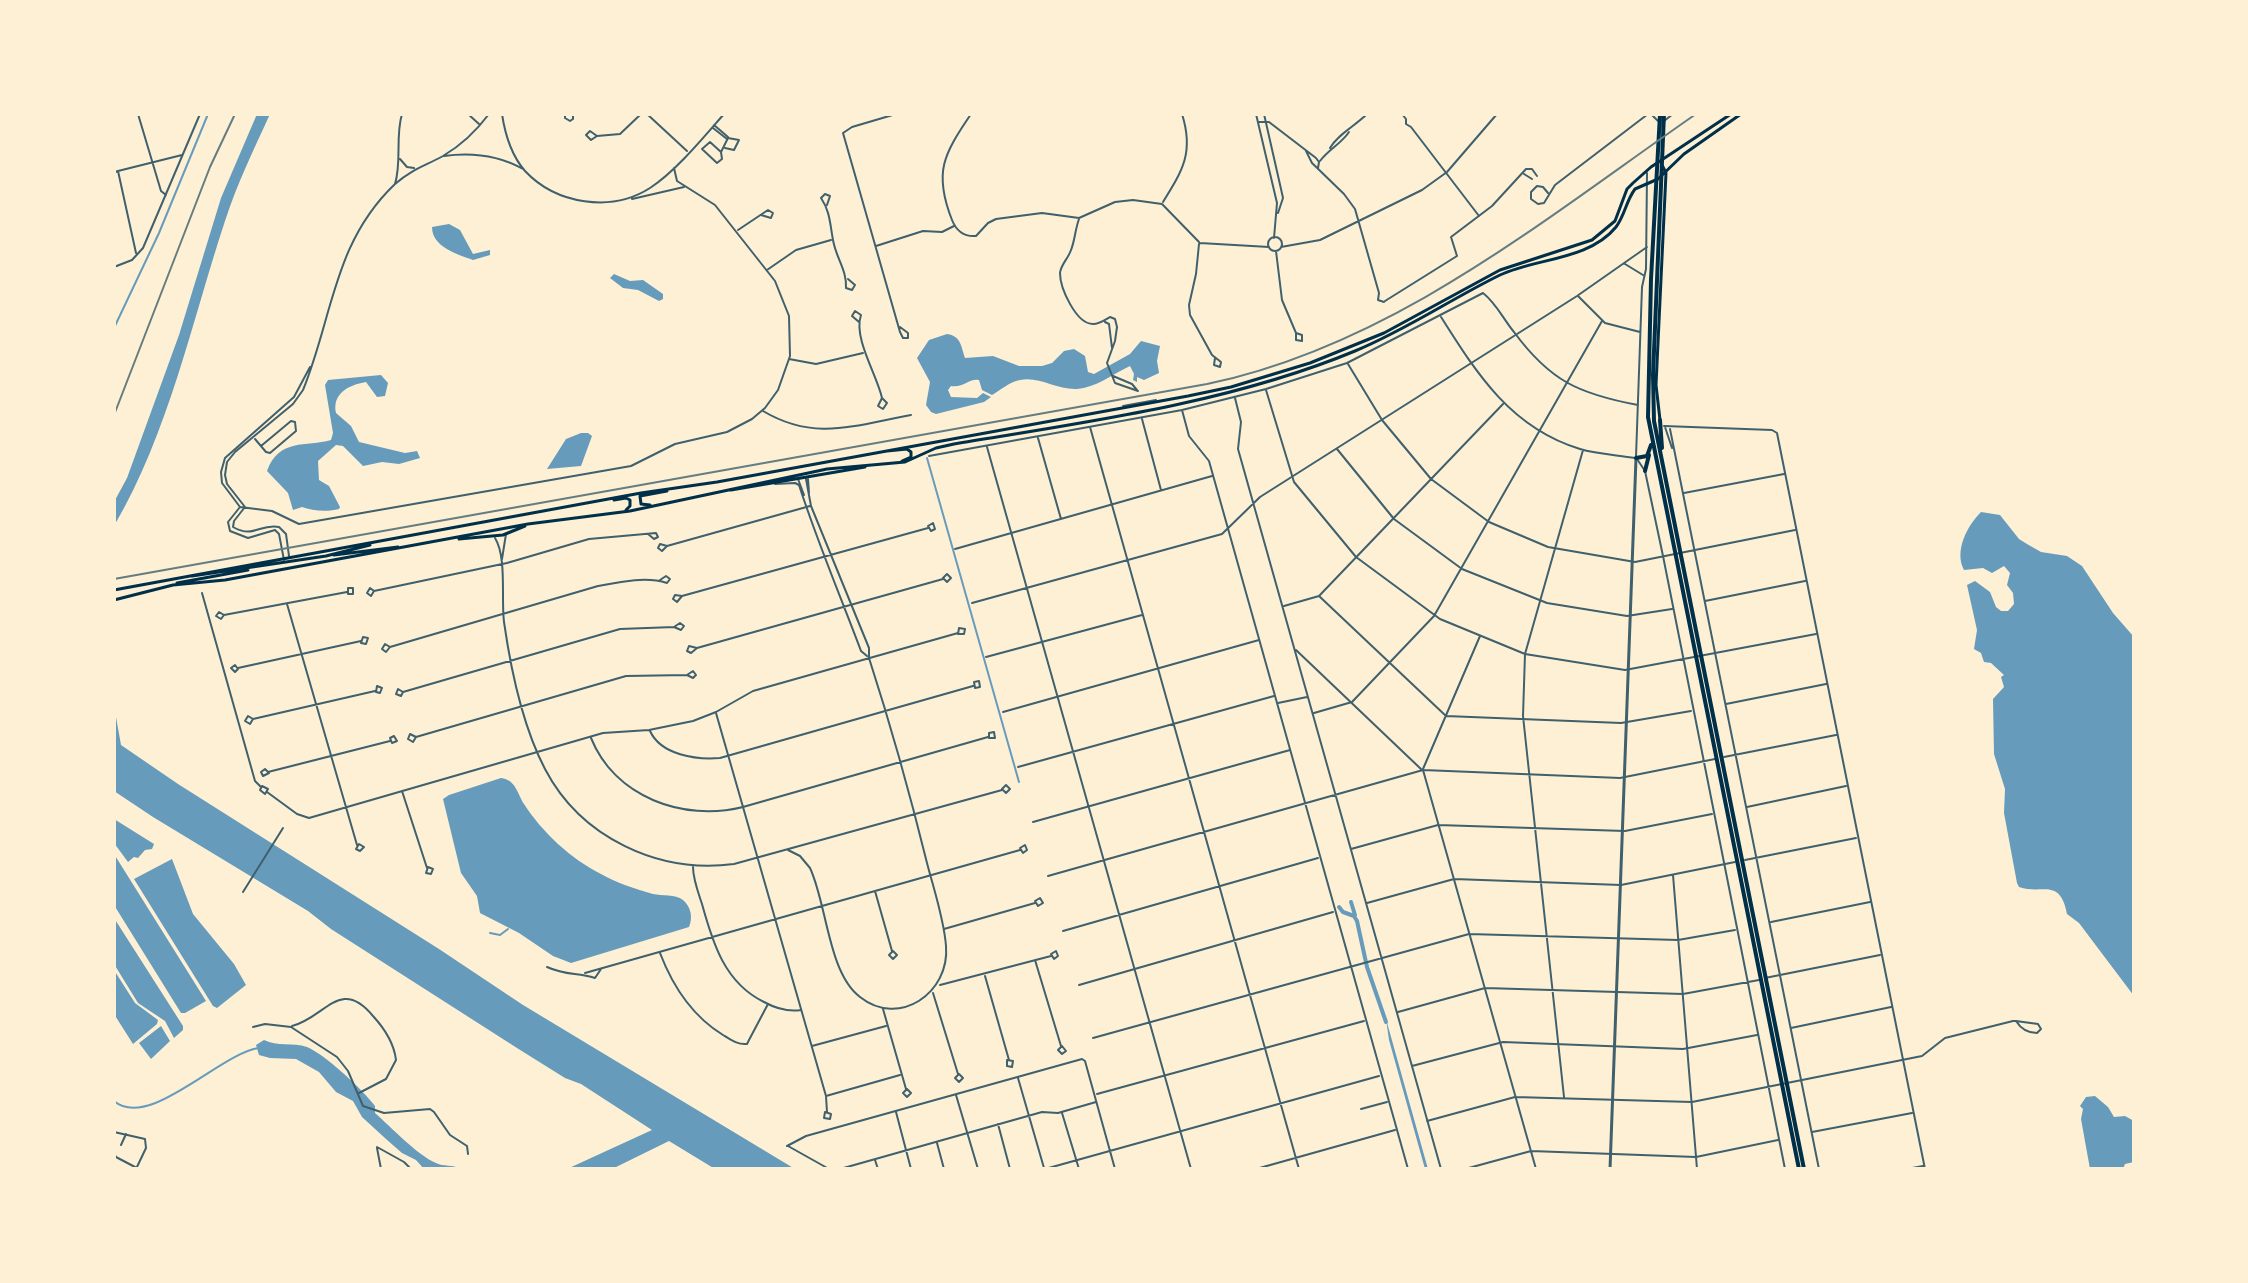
<!DOCTYPE html>
<style>
body{margin:0}
#map{position:relative;width:2248px;height:1283px;overflow:hidden;background:#fdf0d5;font-family:"Asap Condensed",sans-serif}
canvas{display:block}
.frame{position:absolute;inset:0;border:116px solid #fdf0d5;pointer-events:none}
</style>
<div id="map">
<canvas width="2248" height="1283"></canvas>
<div class="frame"></div>
</div>
<script>
const ctx = document.querySelector('canvas').getContext('2d');
ctx.lineJoin = 'round';
function fill(path, color) {
  ctx.fillStyle = color;
  ctx.fill(path, 'evenodd');
}
function trace(path, color, width, dash) {
  ctx.strokeStyle = color;
  ctx.lineWidth = width;
  ctx.lineCap = dash ? 'butt' : 'round';
  ctx.setLineDash(dash || []);
  ctx.stroke(path);
}
const water = new Path2D(`
 M257 114H270C254 149 237 184 225 221 191 324 169 432 114 526V502L127 478 179 335 221 198Z
 M449 224 460 230 473 254 490 250V255L473 260C457 254 432 247 432 227Z
 M614 274 630 281 643 280 663 294V299L659 301 638 290 623 288 610 278Z
 M947 334C961 336 961 346 965 358L993 356 1019 366H1042L1052 363 1064 351 1074 349 1085 356 1088 372 1094 374 1130 354 1141 341 1160 346 1157 361 1159 373 1144 380 1137 377V382L1133 380 1134 374 1130 366C1113 374 1095 388 1077 389 1057 390 1039 376 1020 380 1009 382 1001 390 992 395L982 390 979 380C969 378 964 388 951 386L948 390 951 397 977 398 983 393 991 397 984 402 936 414 931 412 926 405 930 382 917 358 929 340Z
 M381 375 388 383 385 396 377 397 366 382C348 385 332 394 336 413L351 426 359 442 405 453 417 451 420 458 399 464 382 462 363 466 343 446 336 445 318 461 319 480 329 486 340 507 339 509C328 512 312 511 302 507L293 510 288 493 267 471C279 438 306 447 331 440L333 433 325 385 328 380Z
 M581 433H588L592 436 581 466 547 469 566 439Z
 M1981 512 2000 515 2019 539 2027 544 2041 552 2067 556 2082 566 2113 613 2134 637V996L2079 923 2067 914C2060 877 2042 895 2019 887L2017 883 2004 813 2005 789 1994 754 1993 699 2004 687 2001 677 2004 675 1991 663 1984 662 1981 653 1974 649 1977 630 1967 585 1975 581 1990 592 1996 607 2001 611H2008L2014 604 2013 593 2007 585 2010 573 2004 566 1992 573 1983 568 1964 570C1954 551 1967 526 1981 512Z
 M114 706 121 745 178 784 439 949 523 1005 795 1169H715L669 1141 612 1169H567L652 1130 581 1084 565 1078 517 1048 331 929 308 911 153 817 114 791Z
 M501 778C516 780 517 793 524 804 542 832 571 859 601 874 617 883 635 889 653 894 662 896 675 894 683 900 691 907 693 917 689 927L571 963 553 956 519 933 480 913 477 896 461 873 443 799 449 795Z
 M114 819 154 844 152 849 145 850 138 858 134 857 128 862 114 843Z
 M114 854 206 1001 185 1013H181L114 905Z
 M172 859 193 914 234 964 246 985 217 1008 213 1006 134 879Z
 M114 918 183 1026V1030L174 1038 165 1021 138 1003 114 964Z
 M114 970 135 1003 158 1020 157 1024 133 1044 114 1014Z
 M1386 1019 1428 1169H1425L1389 1040Z
 M161 1026 170 1041 151 1059 139 1043Z
 M264 1040C277 1047 293 1042 307 1047 326 1055 363 1090 375 1106V1113C391 1127 417 1155 436 1163 444 1167 452 1164 461 1169H424L416 1160 402 1153 386 1139 362 1117 353 1101 336 1092 319 1072 296 1059 270 1058 259 1055 256 1045Z
 M2095 1096 2108 1107 2114 1117 2125 1116 2134 1121V1162L2125 1164 2123 1169H2090L2081 1119 2083 1109 2080 1106 2086 1097Z`);
const stream = new Path2D(`
 M114 328 159 233 208 114
 M927 458 1019 782
 M490 933 500 935 508 929
 M114 1101C149 1131 220 1053 259 1048`);
const canal = new Path2D(`
 M1351 902 1355 915
 M1339 907 1343 912 1354 916 1357 921 1367 967 1386 1022`);
const minor = new Path2D(`
 M138 114 161 191 166 195
 M468 114 479 124
 M502 114C505 134 511 155 525 171 556 204 611 213 650 188 676 171 703 138 724 114
 M565 114V118L570 121 573 119V114
 M647 114 687 151
 M896 114 852 127 843 133 900 332 903 338H908V333L900 327
 M971 114C944 154 933 172 952 220 956 230 964 237 976 236L988 223 996 219 1042 213 1079 218 1115 202 1133 200 1162 204 1199 242
 M1256 114 1277 203 1274 238
 M1264 114 1281 189 1283 198 1278 213
 M1402 114 1406 119V124L1411 127 1479 216
 M1651 114 1658 121
 M1664 121 1673 114
 M1259 122H1269L1316 158 1319 162 1318 168
 M714 125 728 137
 M713 128 727 139
 M597 136 590 131 586 135 591 140 597 136 620 134 641 114
 M1330 148C1338 134 1355 126 1367 114
 M1306 151 1312 163 1344 194 1355 209 1379 293 1378 300 1384 302
 M721 152 710 142 702 149 717 163 722 159 721 152 728 138 739 140 734 150 725 148
 M444 156C473 152 498 155 523 169
 M400 159 407 167 414 168
 M1320 161C1329 149 1341 144 1349 132
 M118 171 136 253
 M114 172 182 155
 M1524 174 1532 179
 M395 184C402 161 395 137 402 114
 M1548 193 1543 187 1537 186 1531 192V199L1538 204 1544 203 1555 185 1648 114
 M632 199 684 187
 M1163 202C1183 170 1194 152 1182 114
 M827 205 830 196 825 194 821 198C830 211 830 224 833 240 836 258 847 270 846 288L852 290 855 285 848 279
 M1079 219C1075 230 1075 240 1071 250 1068 259 1061 264 1060 273 1060 288 1076 324 1093 324 1099 324 1105 320 1110 317L1115 319 1117 327 1115 341 1107 363 1115 383 1138 391
 M738 230 768 210 773 213 771 218 761 215
 M1268 244a7 7 0 1 1 14 0a7 7 0 1 1-14 0Z
 M1200 243 1269 247
 M1199 244 1196 274 1189 305 1190 315 1212 355 1221 362 1220 367 1214 365 1215 358
 M876 246 923 231 942 232 954 226
 M1281 247 1320 240 1422 190 1447 172 1497 114
 M1276 251 1282 300 1296 333V340L1302 341V335L1296 333
 M1625 264 1643 275
 M114 267 132 260 143 248 200 114
 M767 270 796 250 831 240
 M114 290V299
 M1578 296 1605 323 1640 332
 M1385 301 1457 256 1451 237 1492 206 1526 169H1532L1537 176
 M1441 317C1477 374 1511 428 1580 449 1597 454 1617 455 1635 458
 M859 322 852 316 855 311 861 315C853 338 877 375 882 398L887 403 883 409 878 406 882 398
 M1105 322 1109 324 1112 348
 M789 359 816 364 863 353
 M1348 364 1382 420 1431 479 1489 522 1548 547 1635 562 1795 530
 M1113 376 1132 384 1137 390
 M1266 390 1294 482 1356 557 1440 619 1525 654 1625 670 1816 634
 M1235 398 1241 422 1238 449 1441 1169
 M1123 406 1156 400
 M1182 410 1189 436 1209 461 1408 1169
 M763 411C815 442 855 425 911 415
 M1142 419 1161 490
 M1664 426 1772 430 1777 433 1925 1169
 M1090 427 1299 1169
 M1665 427 1672 448
 M1670 429 1819 1169
 M1038 438 1061 519
 M255 439 266 452 270 453 296 431 295 422 291 421 261 446
 M987 447 1191 1169
 M1337 449 1394 519 1462 569 1547 603 1627 616 1672 609
 M929 456 1182 410 1266 389 1347 363 1483 293C1496 303 1504 320 1514 332 1550 381 1579 394 1638 405
 M1636 457 1642 287 1646 269 1647 173
 M1637 459 1645 471 1663 556 1785 1169
 M798 479 804 495
 M808 479 809 493
 M775 484 795 483 799 485C817 541 840 595 861 651L867 656
 M1684 493 1784 474
 M240 507 272 511 299 524 631 466 675 444 727 432 752 419 765 408 778 390 790 356 789 316 775 281 715 205 677 181 674 168
 M933 523 935 529 931 531 928 526Z
 M495 538C507 557 501 599 504 622 511 671 522 725 545 769 581 838 659 874 734 864L1002 790
 M667 546 662 551 658 548 660 544 667 546 810 506
 M955 549 1212 476
 M289 556 286 534 279 527C260 523 254 539 233 527L234 521 245 507 227 484 225 475 227 462 235 452 293 404 303 390C333 317 333 243 395 184 412 169 425 166 443 156 460 146 477 130 489 114
 M502 559 506 534
 M284 560 279 534 275 530 248 538 230 531 228 522 240 507 222 483 221 472 225 458 294 397 310 367
 M947 574 951 578 947 582 943 578Z
 M348 588H353V594H348Z
 M370 588 374 591 371 596 367 593Z
 M374 591 507 563 589 539 656 533 658 537 654 539 648 534
 M202 593 255 781 261 787
 M682 596 677 602 673 599 675 595 682 596 928 528
 M1319 596 1446 716 1621 723 1691 711
 M1705 601 1805 581
 M972 603 1222 534 1260 497 1577 296 1647 247
 M287 604 357 845
 M1284 606 1319 596 1503 404
 M219 612 224 615 221 619 216 616Z
 M224 615 347 592
 M959 628 965 629 964 634H958Z
 M363 637 368 638 366 644 361 643Z
 M385 644 390 647 386 652 382 649Z
 M390 647 598 586C619 582 646 576 667 583L670 579 666 576 660 580
 M697 648 689 646 687 651 691 653 697 648 943 579
 M1296 650 1422 770
 M986 657 1142 615
 M235 665 238 669 235 672 231 668Z
 M238 668 361 641
 M979 681 980 687 975 688 974 682Z
 M377 686 382 688 380 693 376 692Z
 M398 689 403 692 401 696 396 694Z
 M403 692 620 629 674 627 681 630 684 626 680 623 674 627
 M1278 703 1307 697
 M1726 704 1826 684
 M1003 712 1259 640
 M716 713 826 1096 827 1112
 M1314 713 1352 702 1434 616 1602 321
 M248 716 253 719 250 724 245 721Z
 M253 719 375 691
 M650 731C661 755 696 760 720 758L973 686
 M994 732 995 738H989V733Z
 M410 734 416 737 413 742 408 739Z
 M394 736 397 741 392 743 390 738Z
 M416 737 626 676 687 675 693 678 696 675 693 671 687 675
 M591 738C615 797 683 822 743 807L988 737
 M1724 757 1836 735
 M1018 767 1274 696
 M265 769 269 773 263 776 261 772Z
 M1423 769 1480 636
 M1423 770 1536 1169
 M268 772 390 741
 M1006 785 1010 789 1006 793 1002 789Z
 M262 786 268 789 265 794 260 790Z
 M402 791 427 868
 M267 792 297 814 309 818 603 733 649 730 693 721 716 712 753 691 958 633
 M1747 807 1846 786
 M1033 822 1290 750
 M359 844 364 847 360 851 356 849Z
 M1025 845 1027 850 1023 853 1020 848Z
 M1351 849 1438 825 1625 831 1712 814
 M788 850 800 856 810 868C827 904 828 973 860 997 899 1028 950 993 946 946 944 919 934 890 927 863 910 794 891 726 869 658V648L811 506 806 479
 M1745 860 1856 838
 M428 867 433 869 431 874 426 873Z
 M693 867C693 879 698 892 702 904 713 944 725 983 764 1002 775 1008 788 1012 801 1010
 M1673 875 1697 1169
 M1048 876 1423 770 1620 778 1715 759
 M875 891 892 951
 M243 892 283 828
 M1040 898 1043 903 1038 906 1035 901Z
 M1367 903 1454 879 1621 885 1735 862
 M1771 922 1870 902
 M944 929 1035 903
 M1063 931 1318 858
 M893 951 897 955 893 959 889 955Z
 M1056 951 1058 956 1054 959 1051 954Z
 M660 953C673 987 692 1016 723 1035 731 1040 738 1045 747 1044L749 1040 768 1004
 M1035 960 1061 1046
 M547 967C567 976 577 972 595 978L601 969
 M585 973 1020 850
 M985 976 1009 1060
 M1765 978 1880 955
 M940 985 1051 956
 M1079 985 1333 912
 M933 993 958 1074
 M883 1009 906 1089
 M1398 1012 1485 988 1683 994 1759 980
 M292 1026C325 1018 340 976 373 1016 384 1028 394 1043 396 1060L386 1079 359 1093
 M253 1027 265 1024 291 1027 337 1057 348 1071 363 1106 384 1113 430 1109 434 1112 450 1135 467 1146 468 1154
 M1791 1028 1891 1007
 M1093 1038 1469 934 1678 940 1735 930
 M812 1046 886 1026
 M1062 1046 1066 1051 1062 1054 1058 1050Z
 M1007 1060 1013 1061 1012 1067 1007 1066Z
 M1412 1066 1503 1042 1683 1049 1757 1035
 M959 1074 963 1078 959 1082 955 1078Z
 M1018 1078 1044 1168
 M907 1089 911 1093 907 1097 903 1093Z
 M1097 1094 1364 1021
 M956 1095 978 1169
 M826 1096 900 1075
 M1564 1097 1523 716 1525 654 1583 450
 M1361 1109 1387 1102
 M825 1112 831 1114 830 1119 824 1118Z
 M896 1112 911 1169
 M1062 1113 1079 1169
 M1427 1121 1515 1097 1692 1102 1922 1056 1945 1038 2013 1021H2016L2038 1024 2041 1029 2037 1033C2027 1033 2021 1029 2016 1021
 M998 1124 1010 1169
 M114 1132 145 1139 146 1148 136 1169
 M1812 1132 1912 1113
 M937 1143 944 1169
 M121 1145 126 1134
 M787 1146 806 1136 1082 1059 1085 1061 1115 1169
 M788 1146 829 1169
 M377 1147 404 1162 411 1169
 M377 1148 381 1169
 M114 1153 116 1157 135 1167
 M875 1160 878 1169
 M840 1169 1042 1112 1058 1113 1096 1102
 M1045 1169 1379 1076
 M1256 1169 1395 1130
 M1465 1169 1531 1151 1696 1157 1778 1140
 M1907 1169 1923 1166`);
const tertiary = new Path2D(`
 M1610 1169 1636 458`);
const secondary = new Path2D(`
 M1660 420 1656 385 1666 173 1662 165
 M887 451 907 449 911 452V457L902 461
 M731 490 865 467
 M614 500 626 498 630 500V506L626 510
 M650 505 641 504 640 496 667 491
 M459 539 503 535 525 526
 M334 555 398 547
 M192 576 326 556 370 545
 M177 583 248 570
 M114 590 641 493 717 482 1188 396 1231 387 1310 363 1384 333 1500 270 1592 240 1615 221 1627 189 1633 183 1651 167 1731 114
 M114 600 173 585 225 580 528 524 630 511 827 469 905 462 936 448 954 444C1087 422 1230 403 1355 351 1406 330 1451 299 1500 275 1537 258 1589 260 1616 227 1625 215 1626 201 1635 189L1658 179 1684 154 1741 114`);
const primary = new Path2D(`
 M1660 114 1651 279 1648 417 1799 1169
 M1664 114 1653 375 1654 421 1804 1169
 M1660 420 1662 448
 M1636 458 1647 456 1651 445
 M1645 471 1649 455`);
const rail = new Path2D(`
 M114 415 210 167 235 114
 M114 579 1207 384C1393 345 1543 220 1696 114`);
fill(water, '#669bbc');
trace(stream, '#669bbc', 2);
trace(canal, '#669bbc', 4);
trace(minor, '#3f606c', 2);
trace(tertiary, '#3f606c', 3);
trace(secondary, '#003049', 3);
trace(primary, '#003049', 4);
trace(rail, '#657d81', 2);
</script>
